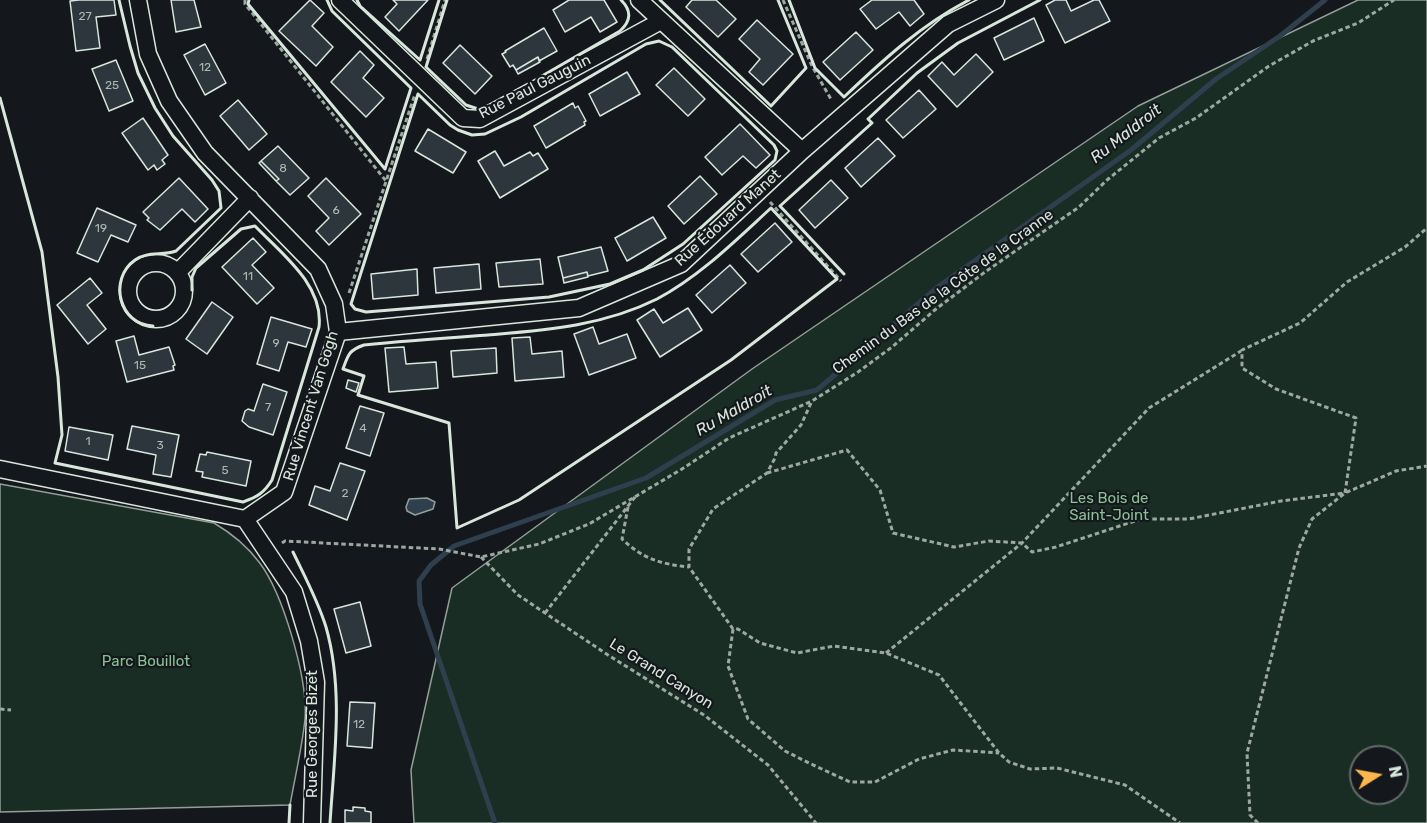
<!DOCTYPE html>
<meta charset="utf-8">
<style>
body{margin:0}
#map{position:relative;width:1427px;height:823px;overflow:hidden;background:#14181c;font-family:Rubik,sans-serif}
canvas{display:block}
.north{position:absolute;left:1349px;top:745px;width:60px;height:60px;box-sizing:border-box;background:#14181c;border:2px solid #626a69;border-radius:50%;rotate:79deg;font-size:16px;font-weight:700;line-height:24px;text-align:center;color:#d8e6dc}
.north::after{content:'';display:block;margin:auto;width:21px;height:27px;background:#ffb74d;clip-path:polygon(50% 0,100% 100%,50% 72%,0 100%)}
</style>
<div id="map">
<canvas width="1427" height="823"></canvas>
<div class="north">N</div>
</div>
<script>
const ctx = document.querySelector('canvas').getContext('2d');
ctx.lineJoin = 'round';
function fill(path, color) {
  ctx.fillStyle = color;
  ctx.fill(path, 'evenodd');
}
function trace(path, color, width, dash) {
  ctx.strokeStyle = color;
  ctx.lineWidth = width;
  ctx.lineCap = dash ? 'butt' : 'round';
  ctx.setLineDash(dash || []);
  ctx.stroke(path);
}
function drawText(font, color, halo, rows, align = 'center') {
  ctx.font = font + ' Rubik,sans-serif';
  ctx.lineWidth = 4.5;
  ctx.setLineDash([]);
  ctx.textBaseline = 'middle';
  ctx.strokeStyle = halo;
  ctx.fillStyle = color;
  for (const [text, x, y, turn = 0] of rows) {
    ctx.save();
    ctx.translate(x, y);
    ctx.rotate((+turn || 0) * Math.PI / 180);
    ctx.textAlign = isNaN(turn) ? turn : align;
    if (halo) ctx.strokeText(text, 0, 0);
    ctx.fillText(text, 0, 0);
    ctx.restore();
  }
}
const green = new Path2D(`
 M1358 0H1427V823H414L411 770 452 588 752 369 1138 106ZM1361 757H1397V793H1361Z
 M0 484 214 523C231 533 247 546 259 562 283 593 308 679 305 719 302 748 295 777 290 805L0 812Z`);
const water = new Path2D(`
 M427 498 435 502 433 509 415 515 407 511 406 507 409 499Z`);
const stream = new Path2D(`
 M495 823 420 604 419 581 431 565 454 546 646 478 775 400 817 390 939 286 1131 150 1216 79 1280 36 1325 0`);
const building = new Path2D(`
 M79 0H114L116 15 96 17 100 48 76 51 70 1Z
 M171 0H194L201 27 176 32Z
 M310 0 324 13 312 26 333 47 316 66 279 31Z
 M393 0H428L399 31 385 17 397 4Z
 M569 0H604L617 22 600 32 591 17 565 32 553 10Z
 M692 0H716L736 19 718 37 686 7Z
 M872 0H914L924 14 910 26 899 12 876 29 860 9Z
 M1055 0H1066L1071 11 1094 0H1099L1110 21 1065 43 1046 5Z
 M1034 18 1044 41 1004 60 994 38Z
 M757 20 793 54 763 85 749 72 760 59 739 39Z
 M544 28 557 51 539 61 538 57 516 70 513 65 510 67 502 54 506 52 505 51Z
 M856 32 873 50 840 80 823 62Z
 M205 44 226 83 205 95 184 55Z
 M460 45 492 76 475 94 443 63Z
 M360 51 374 65 363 78 384 98 366 117 331 82Z
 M976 54 993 72 957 107 928 76 942 62 954 75Z
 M538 57 540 62 518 74 516 70Z
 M116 60 133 101 109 111 92 69Z
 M674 68 705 99 688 116 656 85Z
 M627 72 640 94 600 116 589 94Z
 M919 90 936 109 903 138 886 120Z
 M238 100 267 134 249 150 220 116Z
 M573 103 575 108 578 106 586 121 584 122 585 125 546 148 534 126Z
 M143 118 168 155 162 160 165 164 157 170 154 165 148 170 122 133Z
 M740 124 770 155 756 168 743 156 722 175 705 157Z
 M428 129 466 152 453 173 415 151Z
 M878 138 895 156 861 187 845 168Z
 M278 146 309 178 290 195 276 181 279 179 261 161Z
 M495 151 504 166 530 152 533 156 538 153 548 169 500 198 478 161Z
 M261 161 279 179 276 181 259 163Z
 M700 176 717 194 684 224 668 206Z
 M179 178 208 209 195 222 182 209 160 230 147 220 149 218 143 212Z
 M326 178 361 214 329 245 316 231 329 218 308 196Z
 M831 180 848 198 815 228 799 210Z
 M97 208 136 225 128 242 111 235 98 262 77 253Z
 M653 217 666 238 627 261 615 238Z
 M775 223 792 242 758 272 741 254Z
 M253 238 266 252 252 265 274 288 257 304 222 267Z
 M601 247 608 271 588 276 587 272 563 278 558 257Z
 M540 259 543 284 499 287 496 263Z
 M479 264 481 289 436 293 434 268Z
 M730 265 746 283 712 313 696 295Z
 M417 269 418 295 373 299 371 274Z
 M587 272 588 277 564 283 563 278Z
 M90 278 102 293 87 305 106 329 88 344 57 305Z
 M212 302 233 317 207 354 186 339Z
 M688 308 702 330 660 357 637 320 654 309 663 323Z
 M271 317 312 329 306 347 288 342 279 371 257 364Z
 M593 327 599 344 627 334 636 358 589 375 574 334Z
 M134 336 139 355 169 347 175 365 173 366 174 370 127 382 116 341Z
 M530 337 532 354 562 351 564 377 515 381 512 338Z
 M404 347 406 364 436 362 438 388 389 392 385 348Z
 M496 348 497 373 453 377 451 351Z
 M348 380 359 383 356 392 346 388Z
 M263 384 287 392 273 435 249 427 242 421 245 411 248 409 254 411Z
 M360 406 384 413 370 456 346 448Z
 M132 426 179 435 171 477 153 474 156 455 127 449Z
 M69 427 113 435 108 460 65 451Z
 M207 452 251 461 246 486 202 477 203 472 196 471 200 454 206 455Z
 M340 463 365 471 347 520 309 505 315 486 330 491Z
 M360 602 371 646 346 653 334 609Z
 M350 702 375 703 372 748 347 746Z
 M353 807 365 808V811L371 812V823H345V810L353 811Z`);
const path = new Path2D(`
 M245 0V4L386 181
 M783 0 812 66 832 101
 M427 59 445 0
 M770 202 841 281
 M349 293 415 94
 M811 403 801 425 776 453 775 458 767 473 713 509 689 549V567L733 629H738L760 643 797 653 834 646 886 653 939 675 999 753 1009 762 1030 769 1057 768 1125 785 1180 823
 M767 473 847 450 880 490 893 533 954 547 989 541 1022 543 1032 552 1056 547 1141 519H1189L1281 501 1345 493 1356 418 1276 389 1242 368V350L1300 323 1347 282 1405 247 1427 228
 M628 507 622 539C643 559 661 564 689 567
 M282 543 285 541 439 549 481 557 539 544 589 524 682 469 729 438 812 401 858 372 892 347 936 309 985 272 1079 207 1107 180 1159 138 1196 118 1269 66 1313 41 1358 23 1394 0
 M481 557 518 595 608 655 704 715 768 765 816 823
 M545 613 635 497
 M733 629 728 666 748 719 785 751 811 764 850 782H875L919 759 953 750 999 753
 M886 653 1022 543 1149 408 1241 351
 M0 709 11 710
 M1258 823 1250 815 1247 753 1299 548 1312 519 1345 493 1396 471 1427 466`);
const street = new Path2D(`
 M340 0 463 118 480 119 661 21
 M639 0 802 151
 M128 291a28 28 0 1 1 56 0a28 28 0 1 1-56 0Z
 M178 272 250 198
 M338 332 579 308 681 264 802 151 948 24 996 0
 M0 469 245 519 284 492 338 332 334 304 318 269 205 153 169 101 148 54 138 0
 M245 519 294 592 309 641 316 682 312 823`);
const wall = new Path2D(`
 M119 0 130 46 138 73 155 108 173 136 212 180 219 191 221 208 176 251C162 256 147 251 135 260 108 279 119 325 153 326
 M249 0 248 4 385 169 411 88 332 11 327 0
 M357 0 360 6 420 60 439 0
 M447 0 426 67 466 105 478 109 487 107
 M660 0 771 106 806 68 778 0
 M789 0 815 68 844 97C883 60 921 25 969 0
 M659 41 672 47 774 145 777 151 775 160 683 244 643 270 610 284 549 297 366 312 355 309 351 304 418 94 450 125 458 130 472 135 485 134 521 117 646 44Z
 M542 76 620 31C631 21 632 11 621 0
 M0 98 42 252 58 377 62 435 55 463 243 502C257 497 264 493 272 480L319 327C324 285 281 253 255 226L241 229 196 268 192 277V290
 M771 208 837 279 731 360 519 500 457 528 449 423 358 395 364 376 343 369C348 355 349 350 364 345 405 341 447 338 488 335 546 330 603 326 657 299 700 276 735 241 771 208Z
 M844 274 780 206 872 123 868 119 917 73 958 43 1040 0
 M293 552C305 577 318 601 326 627 344 690 334 759 330 823
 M289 823 290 805`);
const numberNames = [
 ["27",85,17],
 ["12",205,68],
 ["25",112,86],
 ["8",283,169],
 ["6",336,211],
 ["19",101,229],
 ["11",248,277],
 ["9",276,344],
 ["15",140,366],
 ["7",268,408],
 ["4",363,429],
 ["1",88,442],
 ["3",160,446],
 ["5",225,471],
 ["2",345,494],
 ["12",359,725]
];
const streetNames = [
 ["Rue Paul Gauguin",535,87,-27],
 ["Rue Édouard Manet",728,218,-42],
 ["Chemin du Bas de la Côte de la Cranne",943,292,-36],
 ["Rue Vincent Van Gogh",311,406,-73],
 ["Le Grand Canyon",661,674,32],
 ["Rue Georges Bizet",313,734,-90]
];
const parkNames = [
 ["Les Bois de",1109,499],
 ["Saint-Joint",1109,516],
 ["Parc Bouillot",146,662]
];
const waterNames = [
 ["Ru Maldroit",1126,134,-38],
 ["Ru Maldroit",734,411,-30]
];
fill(green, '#1a2d24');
trace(green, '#939e99', 1.5);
fill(water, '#2f3f4d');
trace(water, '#939e99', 1.5);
trace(stream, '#2f3f4d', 5);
fill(building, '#2c363c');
trace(building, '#d8e6dc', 1.5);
trace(street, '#d8e6dc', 19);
trace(path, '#9da8a2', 3, [4.5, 3]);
trace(street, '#14181c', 16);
trace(wall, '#d8e6dc', 3);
drawText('12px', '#adbab4', null, numberNames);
drawText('15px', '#d8e6dc', '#14181c', streetNames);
drawText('15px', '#8ac095', '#14181c', parkNames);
drawText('italic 16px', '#d8e6dc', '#14181c', waterNames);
</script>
